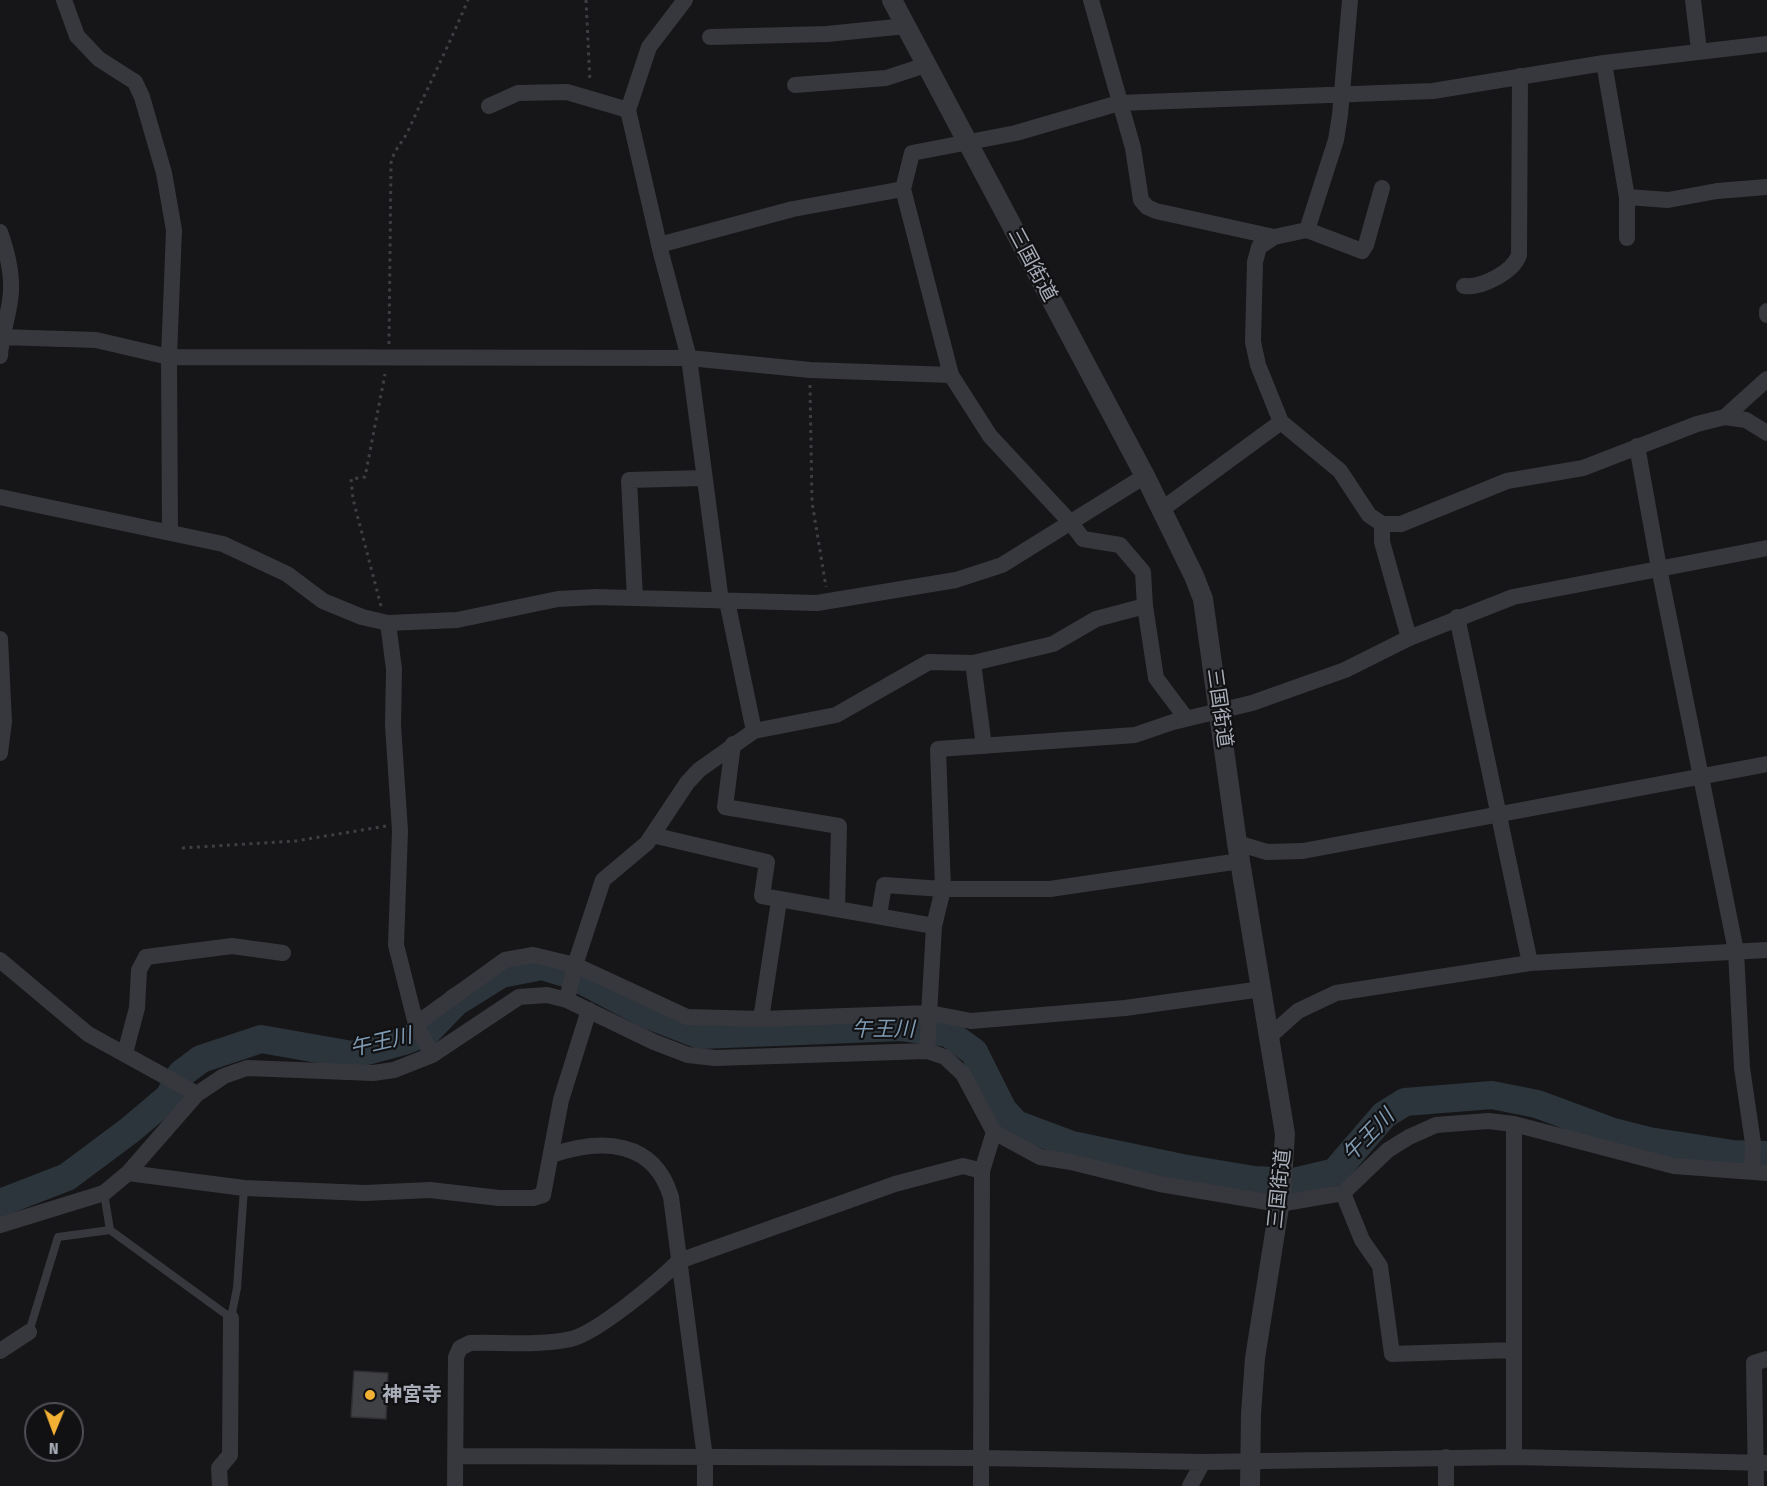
<!DOCTYPE html>
<meta charset="utf-8">
<style>
body{margin:0}
#map{position:relative;width:1767px;height:1486px;overflow:hidden;background:#161618;font-family:"Fira Sans Condensed",sans-serif}
canvas{display:block}
.north{position:absolute;left:24px;top:1402px;width:60px;height:60px;box-sizing:border-box;background:#111113;border:2px solid #4d4f55;border-radius:50%;rotate:181deg;font-size:16px;font-weight:700;line-height:24px;text-align:center;color:#a8adb8}
.north::after{content:'';display:block;margin:auto;width:21px;height:27px;background:#f2b134;clip-path:polygon(50% 0,100% 100%,50% 72%,0 100%)}
</style>
<div id="map">
<canvas width="1767" height="1486"></canvas>
<div class="north">N</div>
</div>
<script>
const ctx = document.querySelector('canvas').getContext('2d');
ctx.lineJoin = 'round';
function trace(path, color, width, dash) {
  ctx.strokeStyle = color;
  ctx.lineWidth = width;
  ctx.lineCap = dash ? 'butt' : 'round';
  ctx.setLineDash(dash || []);
  ctx.stroke(path);
}
function fill(path, color) {
  ctx.fillStyle = color;
  ctx.fill(path, 'evenodd');
}
function drawText(font, color, halo, rows, align = 'center') {
  ctx.font = font + ' "Fira Sans Condensed","Noto Sans JP",sans-serif';
  ctx.lineWidth = 4.5;
  ctx.setLineDash([]);
  ctx.textBaseline = 'middle';
  ctx.strokeStyle = halo;
  ctx.fillStyle = color;
  for (const [text, x, y, turn = 0] of rows) {
    ctx.save();
    ctx.translate(x, y);
    ctx.rotate((+turn || 0) * Math.PI / 180);
    ctx.textAlign = isNaN(turn) ? turn : align;
    if (halo) ctx.strokeText(text, 0, 0);
    ctx.fillText(text, 0, 0);
    ctx.restore();
  }
}
const river = new Path2D(`
 M0 1203 67 1177 130 1130 169 1097 181 1074 201 1059 261 1039 352 1055 404 1041 427 1032 456 1002 501 974 542 966 572 975 648 1015 700 1035 901 1027 948 1033 974 1052 1003 1110 1016 1124 1072 1145 1182 1168 1254 1180 1293 1182 1335 1172 1384 1115 1405 1102 1492 1095 1537 1104 1610 1131 1649 1141 1733 1154 1767 1155`);
const building = new Path2D(`
 M354 1371 388 1373 386 1419 351 1417Z`);
const path = new Path2D(`
 M586 0 590 82
 M389 344 391 163C395 147 402 144 408 131 428 87 449 45 468 0
 M810 385 812 502 826 587
 M381 606 353 499 351 479 365 477 385 374
 M182 848 296 841 386 826`);
const service = new Path2D(`
 M104 1193 110 1230 231 1318 237 1288 244 1188
 M29 1332 58 1237 110 1230`);
const minor = new Path2D(`
 M64 0 77 36 99 59 135 82 142 97 164 173 174 230 169 357 170 532
 M1091 0 1133 148 1141 200 1147 207 1156 211 1274 237
 M1350 0 1340 115 1336 140 1307 230 1274 237 1259 247 1255 262 1253 342 1258 365 1281 422 1340 471 1369 515 1382 524H1401L1507 481 1583 468 1697 424 1725 417 1746 420 1767 433
 M1693 0 1699 50
 M710 37 827 34 906 26
 M1604 63 1627 197V238
 M795 85 886 78 926 65
 M489 106 518 93 567 92 628 110 661 253 689 358 721 601
 M628 110 649 47 685 0
 M1627 197 1668 200 1717 191 1767 187
 M1307 230 1362 251 1366 245 1382 188
 M0 232C6 249 12 272 11 291 10 313 1 334 0 356
 M659 245 793 209 903 189
 M1464 286C1482 288 1513 272 1519 255L1520 76
 M1767 311V315
 M0 337 96 340 169 357 689 358 810 370 951 375
 M1725 417 1767 379
 M1637 446 1659 568 1736 951 1742 1068 1753 1143 1752 1171
 M0 497 223 544 287 574 323 601 362 617 388 623 457 620 558 599 596 597 817 603 956 580 1002 565 1145 476
 M1161 510 1281 422
 M1382 524V542L1409 638
 M635 598 629 480 704 478
 M1457 617 1530 963
 M388 623 394 669 393 725 400 831 396 945 416 1024 432 1055
 M0 639 4 722 0 753
 M973 663 984 746
 M1186 718 1156 678 1145 606 1143 572 1120 545 1083 539 1071 523 990 436 951 375 903 189 912 153 1016 133 1119 103 1433 91 1604 63 1767 44
 M754 731 836 715 929 662 973 663 1053 644 1096 619 1145 606
 M733 744 725 807 839 826 837 909
 M652 835 767 862 762 896 934 926
 M1237 843 1267 852 1303 851 1767 764
 M879 915 884 885 943 889 938 749 1135 735 1173 722 1252 703 1345 670 1409 638 1513 597 1767 548
 M0 960 88 1034 197 1094
 M567 1000 575 965 603 880 647 843 687 783 699 770 754 731 727 601
 M761 1019 779 901
 M416 1024 505 960 533 955 575 965 687 1017 761 1019 930 1013 971 1021 1125 1008 1262 989
 M1270 1036 1298 1011 1336 993 1530 963 1767 950
 M927 1051 934 926 943 889H1050L1240 861
 M125 1053 137 1008 139 970 146 957 232 946 283 953
 M1514 1124V1457
 M552 1155C602 1138 654 1140 671 1197L705 1458V1486
 M982 1171 994 1132
 M128 1173 244 1188 365 1193 430 1190 499 1198H533L543 1195 561 1100 589 1010
 M1343 1193 1362 1240 1380 1266 1392 1354 1514 1350
 M0 1225 104 1193 128 1173 197 1094 224 1076 247 1068 373 1073 394 1070 432 1055 519 997 547 995 567 1000 654 1042 688 1055 715 1058 927 1051 945 1057 963 1074 994 1132 1040 1157 1071 1162 1160 1184 1279 1204 1343 1193 1388 1150 1409 1137 1436 1125 1488 1121 1514 1124 1674 1166 1767 1173
 M0 1351 29 1332
 M456 1456 981 1458 1203 1462 1514 1457 1767 1463
 M220 1486 219 1468 230 1455 231 1318
 M455 1486 456 1357 460 1348 470 1343C502 1342 539 1346 571 1339 597 1333 659 1281 679 1261L895 1184 963 1166 982 1171 981 1486
 M1190 1486 1203 1462
 M1446 1486V1457
 M1756 1486 1754 1363 1767 1359`);
const tertiary = new Path2D(`
 M892 0 1145 476 1194 576 1203 599 1237 843 1285 1134 1281 1195 1255 1358 1251 1414 1250 1486`);
const markers = [
 [370,1395,6,"#f2b134"]
];
const streetNames = [
 ["三国街道",1032,265,62],
 ["三国街道",1219,708,82],
 ["三国街道",1280,1189,-84]
];
const poiNames = [
 ["神宮寺",382,1395]
];
const waterNames = [
 ["午王川",883,1030],
 ["午王川",381,1043,-13],
 ["午王川",1369,1136,-46]
];
trace(river, '#2c353c', 28);
fill(building, '#404145');
trace(building, '#303034', 1.5);
trace(path, '#3d3f44', 3, [3, 4.5]);
trace(service, '#37383d', 8);
trace(minor, '#37383d', 16);
trace(tertiary, '#37383d', 20);
for (const [x, y, r, color] of markers) {
  const dot = new Path2D();
  dot.arc(x, y, r, 0, 2 * Math.PI);
  ctx.fillStyle = color;
  ctx.fill(dot);
  trace(dot, '#111113', 2);
}
drawText('20px', '#a8adb8', '#111113', streetNames);
drawText('bold 20px', '#a8adb8', '#111113', poiNames, 'left');
drawText('italic 21px', '#7f9bb3', '#111113', waterNames);
</script>
